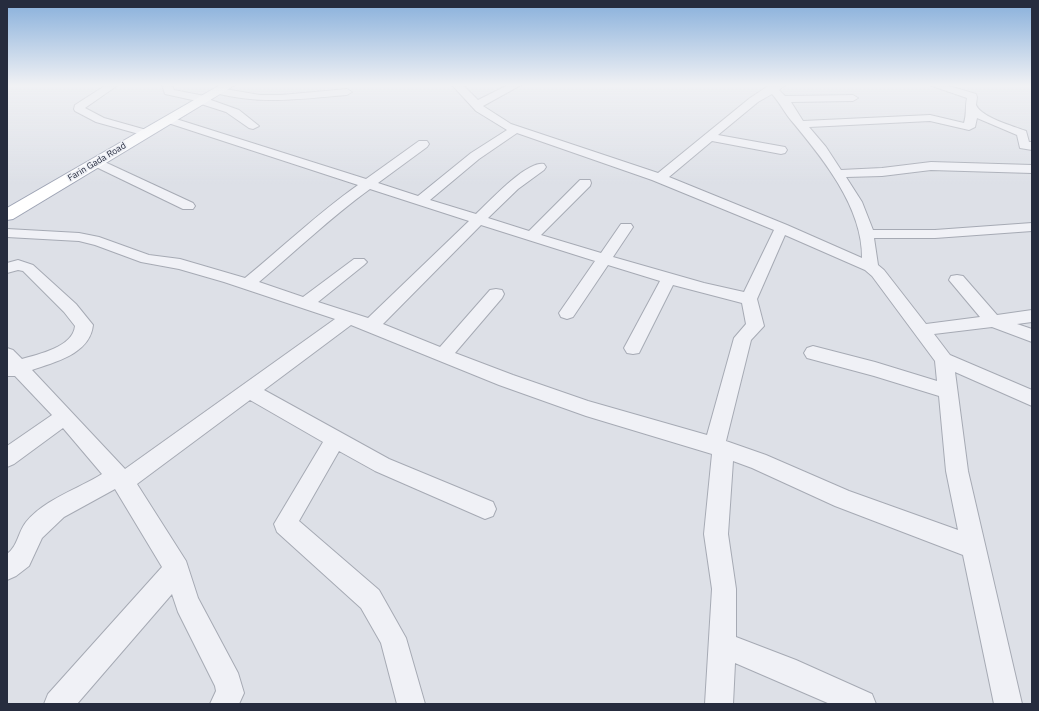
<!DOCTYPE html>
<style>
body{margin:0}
#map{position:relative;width:1039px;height:711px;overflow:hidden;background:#dde0e7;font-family:"IBM Plex Sans",sans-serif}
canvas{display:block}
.frame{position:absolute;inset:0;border:8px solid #262c3e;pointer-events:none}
</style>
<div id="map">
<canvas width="1039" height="711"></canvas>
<div class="frame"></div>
</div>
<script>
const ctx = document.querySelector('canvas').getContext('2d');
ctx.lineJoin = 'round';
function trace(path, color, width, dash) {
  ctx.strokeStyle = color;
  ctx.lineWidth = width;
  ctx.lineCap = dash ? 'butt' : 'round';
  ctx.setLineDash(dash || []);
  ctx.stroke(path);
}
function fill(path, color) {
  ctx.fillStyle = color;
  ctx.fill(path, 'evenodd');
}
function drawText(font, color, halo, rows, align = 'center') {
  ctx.font = font + ' "IBM Plex Sans",sans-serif';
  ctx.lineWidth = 3;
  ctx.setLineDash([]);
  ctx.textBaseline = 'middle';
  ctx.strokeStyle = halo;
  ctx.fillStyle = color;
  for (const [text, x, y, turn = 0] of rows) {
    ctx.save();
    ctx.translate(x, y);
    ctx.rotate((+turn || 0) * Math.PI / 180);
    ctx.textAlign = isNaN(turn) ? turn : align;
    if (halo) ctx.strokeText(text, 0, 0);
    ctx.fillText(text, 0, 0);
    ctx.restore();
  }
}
const minor = new Path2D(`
 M106 85H118L85 108 104 118 150 131 152 133 150 135 146 136 96 122 75 111 74 109 75 105Z
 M162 85H172L174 90 210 97 211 100 239 110 259 126 253 129 249 128 226 112 198 103 197 101 165 94Z
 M452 85H463L478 100 508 85H521L483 106 511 124 658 173 750 98 768 86 785 85 779 90 785 96 853 95 858 98 853 101 791 102 803 121 930 115 964 123C967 113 965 107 967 98L929 85H946L976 94 977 97 976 105C982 118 1013 126 1026 131L1029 142H1032V150L1020 148 1017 135 977 118 975 127 969 130 930 121 809 127 826 147 841 170 882 168 931 162 1032 165V173L931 170 882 176 846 177 862 202 873 230H935L1032 223V231L935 238H874L878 265 884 270 926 324 980 317 949 280 951 276 957 275 963 276 997 315 1032 310V322L1017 324 1032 329V342L992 327 934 334 950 355 1032 390V406L955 372 968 471 1022 704H994L963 555 835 506 752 468 733 461 728 534 736 589V637L796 660 872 694 876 704H830L735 663 733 704H705L712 589 704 534 712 454 586 416 499 385 351 325 264 390 389 459 493 502 496 509 493 516 485 519 375 471 339 451 299 521 379 590 406 638 425 704H397L381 643 361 608 277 532 274 524 323 442 250 400 137 484 186 561 198 598 238 673 244 693 239 704H210L216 691 215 686 178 612 172 594 77 704H44L48 694 162 567 115 489 64 517 42 538 29 566 16 576 7 580V554C18 546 18 532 26 522 45 499 78 489 102 474L63 428 14 464 7 467V446L52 415 15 376H7V348L13 350 22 359C39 354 73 347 75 326L64 312 23 271 18 270 7 273V263L18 260 33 265 76 304 93 325C90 354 55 362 32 370L125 469 335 319 224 282 179 269 141 262 95 245 79 241 7 237V229L79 233 99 237 149 255 180 259 245 278C283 247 318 213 358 185L165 122 163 120 165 118H173L366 179 419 141H427L429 144 427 147 378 183 418 196 471 153 507 130 476 111ZM772 94C780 103 783 110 790 119 821 156 863 207 862 258L787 225 669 177 712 141 781 154 785 153 787 150 785 147 718 135 758 102ZM517 133 652 180 774 230 744 292 704 283 613 257 633 227 631 224H621L601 253 541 235 590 186 591 183 590 180H580L529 231 488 218 518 189 544 170 546 167 544 164C527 160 489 202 476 214L430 200 479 159ZM370 189 469 221 368 318 318 302 364 265 367 262 364 259H354L303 297 259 282C296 251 331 217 370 189ZM481 225 595 261 559 313 561 317 567 319 573 317 608 265 660 281 624 348 627 353 633 354 639 353 673 285 742 303 746 324 734 338 707 435 588 401 513 375 455 353 502 298 504 294 502 290 496 289 490 290 440 347 383 324ZM785 235 865 270 872 276 935 361 937 381 875 362 813 346 807 348 804 353 807 358 874 376 939 396 946 471 958 530 849 491 766 455 726 441 751 340 764 326 757 299Z
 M219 88 260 95H281L347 89 352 92 347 95C300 99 262 105 215 93L214 91Z
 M96 158 193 203 195 206 193 209H183L92 165 90 162Z`);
const major = new Path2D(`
 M220 85H235L13 219 7 220V208Z`);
const farStreetnames = [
 ["Farin Gada Road",97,162,-31]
];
trace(minor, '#a6aab4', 2);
trace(major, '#9ca2b3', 2);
fill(minor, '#f0f1f6');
fill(major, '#fff');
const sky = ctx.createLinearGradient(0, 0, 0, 185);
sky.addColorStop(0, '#87afdb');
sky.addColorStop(0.46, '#f0f1f4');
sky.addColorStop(1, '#f0f1f400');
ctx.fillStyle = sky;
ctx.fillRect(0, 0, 1039, 185);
drawText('9px', '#262c3e', '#edeff5', farStreetnames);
</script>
